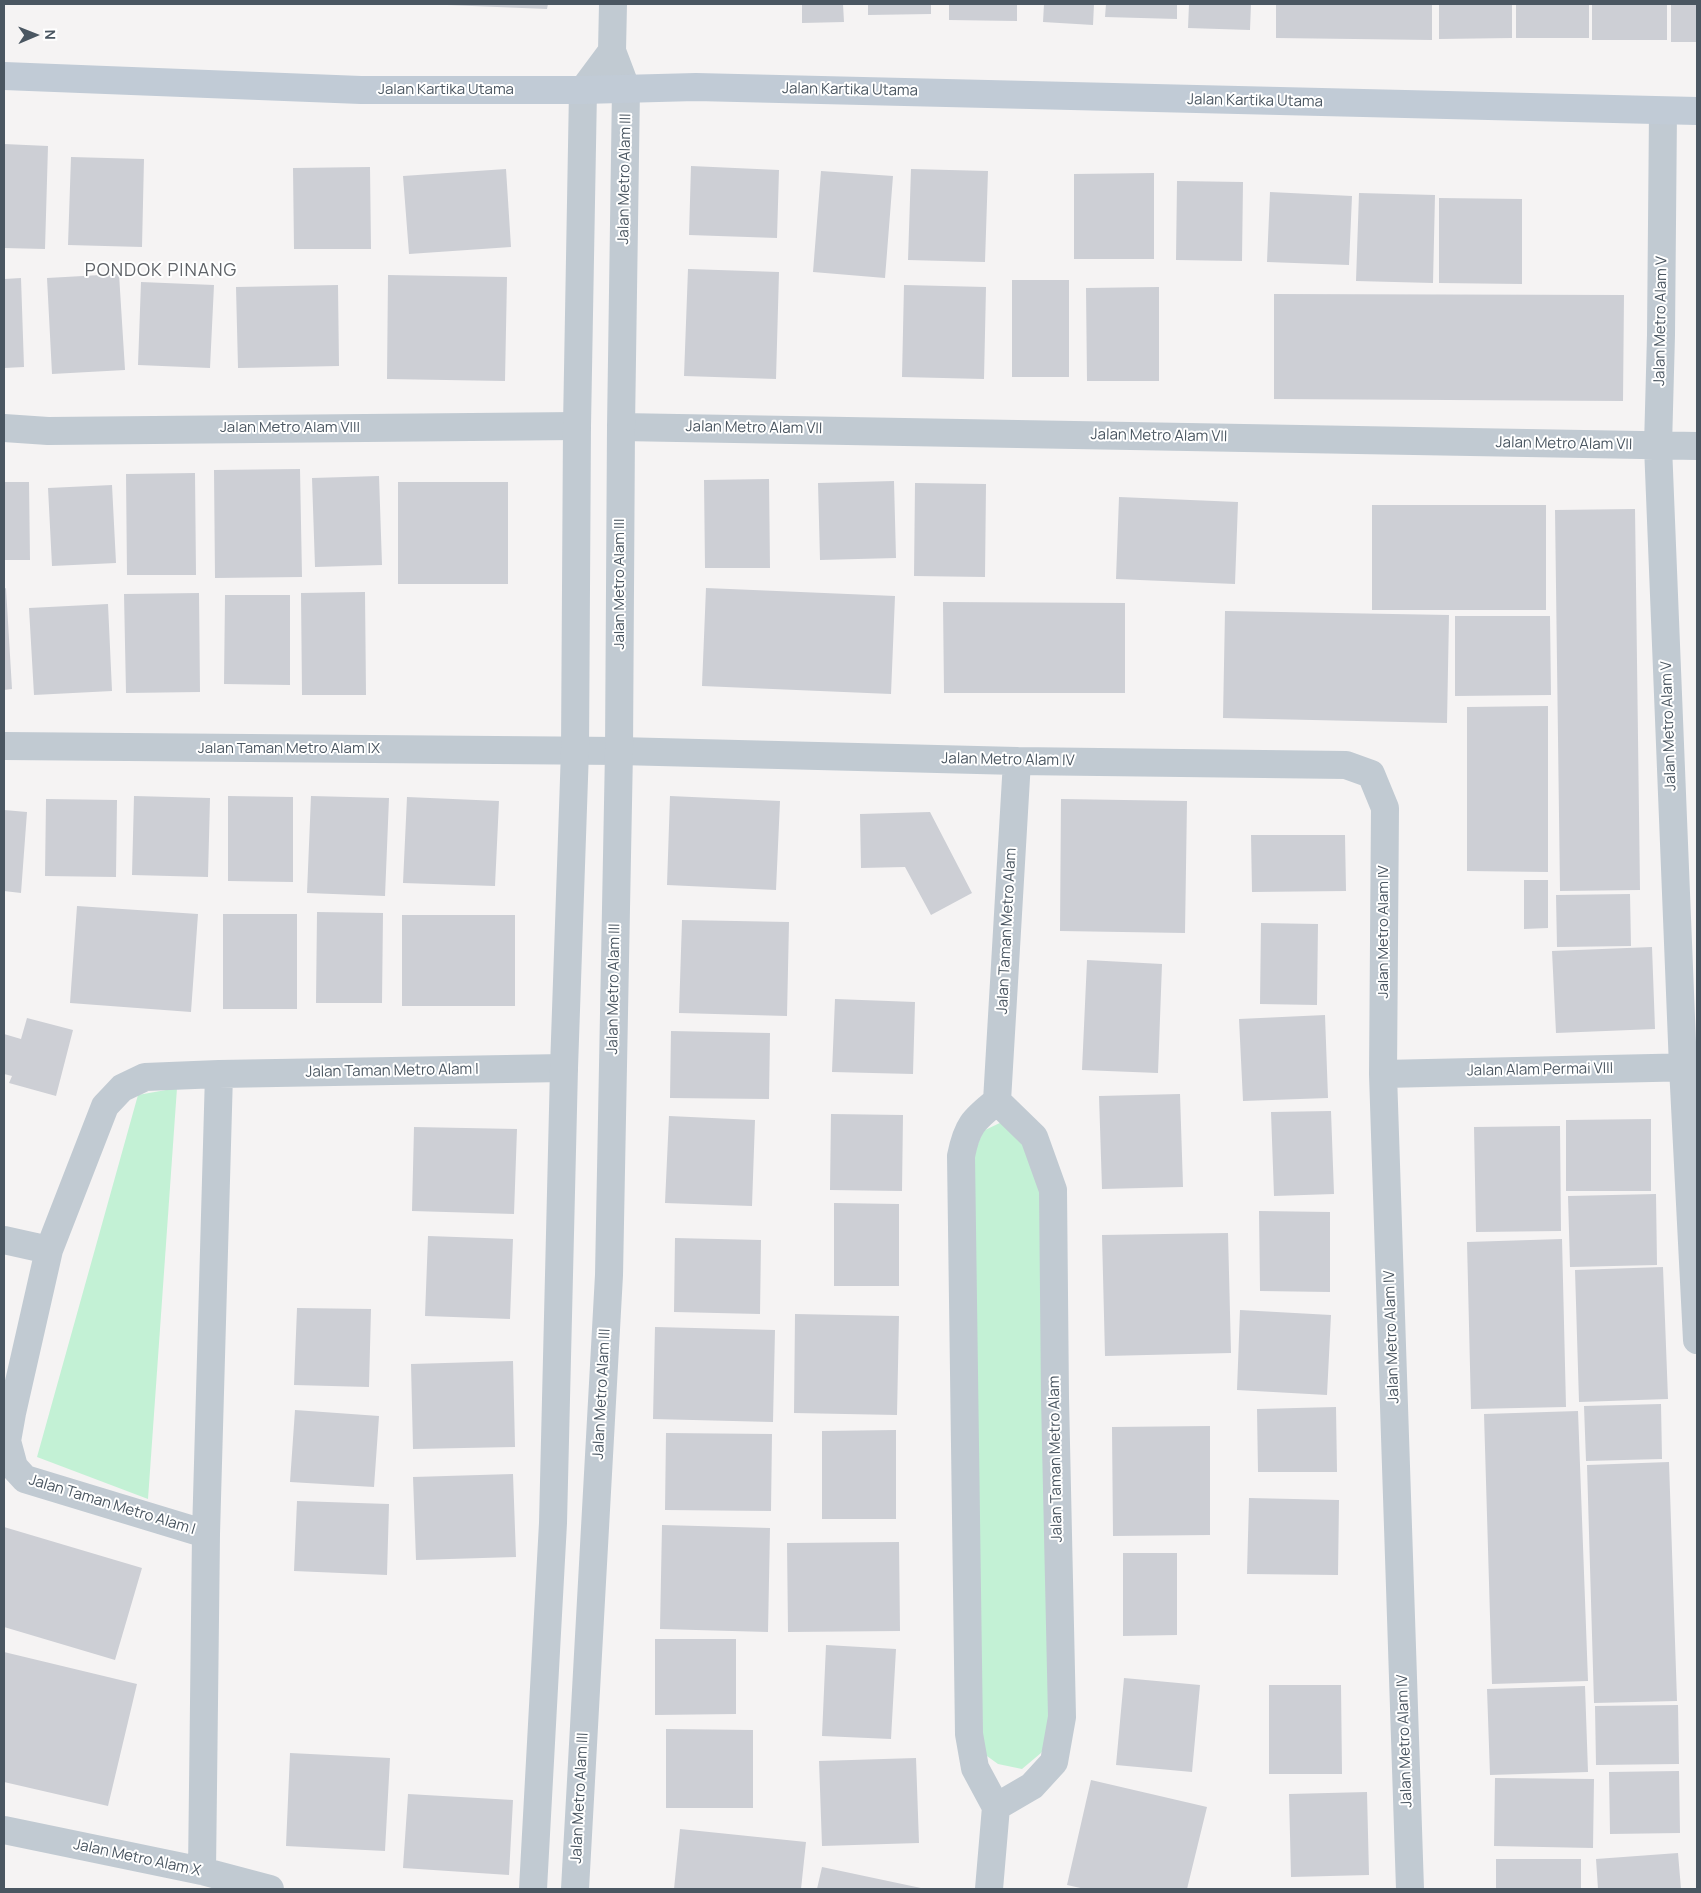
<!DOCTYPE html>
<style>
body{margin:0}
#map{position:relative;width:1701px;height:1893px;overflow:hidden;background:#f5f3f3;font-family:Manrope,sans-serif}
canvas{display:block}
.frame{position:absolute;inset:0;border:5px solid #4a5661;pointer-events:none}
.north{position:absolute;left:10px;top:10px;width:50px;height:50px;-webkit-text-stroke:4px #fff;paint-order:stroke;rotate:89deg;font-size:14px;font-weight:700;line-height:20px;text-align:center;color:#4a5661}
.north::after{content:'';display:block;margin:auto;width:18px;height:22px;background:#4a5661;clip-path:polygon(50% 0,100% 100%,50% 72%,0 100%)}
</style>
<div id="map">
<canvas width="1701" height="1893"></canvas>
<div class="frame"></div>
<div class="north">N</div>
</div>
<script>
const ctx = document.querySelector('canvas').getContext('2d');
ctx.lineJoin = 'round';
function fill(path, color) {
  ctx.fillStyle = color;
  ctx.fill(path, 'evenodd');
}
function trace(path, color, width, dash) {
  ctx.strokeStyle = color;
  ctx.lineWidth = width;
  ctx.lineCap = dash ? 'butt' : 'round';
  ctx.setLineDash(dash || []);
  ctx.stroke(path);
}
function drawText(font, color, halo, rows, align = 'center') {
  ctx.font = font + ' Manrope,sans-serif';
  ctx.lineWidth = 4;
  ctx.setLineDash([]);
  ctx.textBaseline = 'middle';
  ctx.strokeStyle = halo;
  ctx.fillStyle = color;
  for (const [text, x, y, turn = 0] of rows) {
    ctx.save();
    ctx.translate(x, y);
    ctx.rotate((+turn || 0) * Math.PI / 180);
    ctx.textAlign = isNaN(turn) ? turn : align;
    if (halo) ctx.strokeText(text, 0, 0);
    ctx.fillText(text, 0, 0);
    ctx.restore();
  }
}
const green = new Path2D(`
 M177 1088 148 1499 37 1457 138 1095Z
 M1006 1120 1031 1143 1042 1178 1055 1733 1041 1753 1022 1769 998 1764 980 1751 970 1165 983 1131Z`);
const building = new Path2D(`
 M447 4H548L547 9 447 5Z
 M802 4H843L844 22 802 23Z
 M868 4H931V14L868 15Z
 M949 4H1017V21L949 20Z
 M1044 4H1094L1093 25 1043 22Z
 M1106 4H1177V19L1105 17Z
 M1189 4H1251L1250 30 1188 28Z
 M1276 4H1432V40L1276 38Z
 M1439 4H1512V38L1439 39Z
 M1516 4H1589V38H1516Z
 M1592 4H1667V40H1592Z
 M1671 4H1697V42H1671Z
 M4 144 48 146 45 249 4 248Z
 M71 157 144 159 142 247 68 245Z
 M691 166 779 170 777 238 689 235Z
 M370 167 371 249H294L293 168Z
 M506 169 511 247 409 254 403 176Z
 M911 169 988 171 985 262 908 260Z
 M821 171 893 176 885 278 813 272Z
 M1154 173V259H1074V174Z
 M1177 181 1243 182 1242 261 1176 260Z
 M1270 192 1352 196 1349 265 1267 262Z
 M1359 193 1435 195 1433 283 1356 281Z
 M1439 198 1522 199V284L1439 283Z
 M688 269 779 272 776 379 684 376Z
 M119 274 125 370 52 374 47 278Z
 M388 275 507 277 505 381 387 379Z
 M21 278 24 367 4 368V279Z
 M1012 280H1069V377H1012Z
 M141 282 214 285 210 368 138 365Z
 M338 285 339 366 238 368 236 287Z
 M904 285 986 287 984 379 902 377Z
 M1159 287V381H1087L1086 288Z
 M1274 294 1624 295 1623 401 1274 399Z
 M300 469 302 577 215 578 214 470Z
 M195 473 196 575H127L126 474Z
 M379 476 382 565 315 567 312 478Z
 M769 479 770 568H705L704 480Z
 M894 481 896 558 820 560 818 483Z
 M4 482H29L30 560H4Z
 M398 482H508V584H398Z
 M915 483 986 484 985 577 914 576Z
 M112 485 116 563 52 566 48 488Z
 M1119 497 1238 502 1235 584 1116 579Z
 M1372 505H1546V610H1372Z
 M1635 509 1640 890 1560 891 1555 510Z
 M6 588 12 689 4 690V589Z
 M706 588 895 596 891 694 702 686Z
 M365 592 366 695H302L301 593Z
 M199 593 200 692 126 693 124 594Z
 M225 595H290V685L224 684Z
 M943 602 1125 603V693H944Z
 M108 604 112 691 34 695 29 608Z
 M1225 611 1449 615 1447 723 1223 718Z
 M1455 616H1550L1551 695 1455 696Z
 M1548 706V872L1467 871V707Z
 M134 796 210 798 208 877 132 875Z
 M228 796 293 797V882L228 881Z
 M311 796 389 798 385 896 307 893Z
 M670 796 780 801 776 890 667 885Z
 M407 797 499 801 495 886 403 883Z
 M46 799 117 800 116 877 45 876Z
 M1061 799 1187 801 1185 933 1060 931Z
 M4 810 27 812 21 893 4 891Z
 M930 812 972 893 931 915 905 867 861 868 860 814Z
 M1251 835H1345L1346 891 1252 892Z
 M1524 880H1548V928L1524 929Z
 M1630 894 1631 946 1557 947 1556 895Z
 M77 906 198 914 191 1012 70 1003Z
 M317 912 383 913 382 1003H316Z
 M223 914H297V1009H223Z
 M402 915H515V1006H402Z
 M682 920 789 922 787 1016 679 1013Z
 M1261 923 1318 924 1317 1005 1260 1004Z
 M1652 947 1655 1029 1556 1033 1552 951Z
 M1087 960 1162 964 1158 1073 1082 1070Z
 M835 999 915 1002 913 1074 832 1072Z
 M1325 1015 1328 1098 1243 1101 1239 1019Z
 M27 1018 73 1030 56 1096 9 1083 12 1076 4 1074V1034L21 1039Z
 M671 1031 770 1033 769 1099 670 1098Z
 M1180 1094 1183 1187 1102 1189 1099 1096Z
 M1331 1111 1334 1194 1274 1196 1271 1112Z
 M831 1114 903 1115 902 1191 830 1190Z
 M669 1116 755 1120 752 1206 665 1203Z
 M1651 1119V1191H1566V1120Z
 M1560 1126 1561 1231 1476 1232 1474 1127Z
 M414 1127 517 1129 514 1214 412 1211Z
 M1656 1194 1657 1265 1570 1267 1568 1196Z
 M834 1203 899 1204V1286H834Z
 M1259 1211 1330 1212V1292L1260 1291Z
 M1228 1233 1231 1353 1105 1356 1102 1235Z
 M428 1236 513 1239 510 1319 425 1316Z
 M675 1238 761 1240 760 1314 674 1312Z
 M1562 1239 1566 1407 1471 1409 1467 1242Z
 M1663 1267 1668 1399 1579 1402 1575 1270Z
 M297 1308 371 1309 369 1387 294 1385Z
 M1240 1310 1331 1315 1327 1395 1237 1390Z
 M795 1314 899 1316 897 1415 794 1413Z
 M655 1327 775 1330 773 1422 653 1419Z
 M513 1361 515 1447 413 1449 411 1364Z
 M1661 1404 1662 1459 1586 1461 1584 1406Z
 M1336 1407 1337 1472H1258L1257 1409Z
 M295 1410 379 1416 374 1487 290 1482Z
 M1578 1411 1588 1681 1492 1684 1484 1414Z
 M1210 1426V1535L1113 1536 1112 1427Z
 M896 1430V1519H822V1431Z
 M666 1433 772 1434 771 1511 665 1510Z
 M1669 1462 1677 1701 1594 1703 1587 1465Z
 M513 1474 516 1557 416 1560 413 1477Z
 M1249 1498 1339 1500 1338 1575 1247 1574Z
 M297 1501 389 1504 387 1575 294 1571Z
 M662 1525 770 1528 768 1632 660 1629Z
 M4 1527 142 1568 115 1660 4 1627Z
 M899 1542 900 1631 788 1632 787 1543Z
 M1123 1553H1177V1635L1123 1636Z
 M655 1639H736V1714L655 1715Z
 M826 1645 896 1649 891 1739 822 1736Z
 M4 1652 137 1684 108 1806 4 1782Z
 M1124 1678 1200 1685 1192 1772 1116 1765Z
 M1269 1685H1341L1342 1774H1269Z
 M1585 1686 1588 1772 1490 1775 1487 1689Z
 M1678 1705 1679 1764 1596 1765 1595 1706Z
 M666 1729 753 1730V1808H666Z
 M290 1753 390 1758 385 1851 286 1846Z
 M916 1758 919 1843 822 1846 819 1761Z
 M1679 1771 1680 1833 1610 1834 1609 1772Z
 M1495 1778 1594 1779 1593 1848 1494 1846Z
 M1091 1780 1207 1807 1187 1889H1085L1067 1885Z
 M1367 1792 1369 1875 1291 1877 1289 1794Z
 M408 1794 513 1800 509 1875 403 1868Z
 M680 1829 806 1842 801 1889H674Z
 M1678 1853 1681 1889H1598L1596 1859Z
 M1496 1859H1581V1889H1496Z
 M822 1867 921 1888V1889H817Z`);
const minor = new Path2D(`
 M613 4 612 51 626 88
 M583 90 612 51
 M1663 111 1661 335 1658 446 1683 1067 1697 1340
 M621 427 1697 446
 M4 428 48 431 577 426
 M4 746 619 751 1017 761 1346 765 1371 774 1385 808 1383 1074 1410 1889
 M1383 1074 1697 1067
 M4 1240 49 1250
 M206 1534 25 1479 14 1467 7 1441 12 1413 49 1250 105 1106 122 1088 145 1077 219 1074 564 1068
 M996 1807 1032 1786 1054 1762 1062 1717 1055 1398 1053 1190 1034 1137 997 1101
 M4 1830 202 1871 270 1889
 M202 1871 206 1534 219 1074
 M989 1889 996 1807 975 1768 969 1734 961 1156C967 1126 973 1120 997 1101L1017 761`);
const tertiary = new Path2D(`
 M533 1889 553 1523 564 1068 575 750 577 426 583 90
 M575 1889 609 1275 619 751 621 427 626 88`);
const secondary = new Path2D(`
 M4 76 361 90H583L696 87 1697 111`);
const streetNames = [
 ["Jalan Kartika Utama",446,90],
 ["Jalan Kartika Utama",850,90,1],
 ["Jalan Kartika Utama",1255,101,1],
 ["Jalan Metro Alam III",625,179,-89],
 ["Jalan Metro Alam V",1661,321,-89],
 ["Jalan Metro Alam VIII",290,428],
 ["Jalan Metro Alam VII",754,428,1],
 ["Jalan Metro Alam VII",1159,436,1],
 ["Jalan Metro Alam VII",1564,444,1],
 ["Jalan Metro Alam III",620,584,-90],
 ["Jalan Metro Alam V",1669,726,-92],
 ["Jalan Taman Metro Alam IX",289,749],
 ["Jalan Metro Alam IV",1008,760,1],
 ["Jalan Taman Metro Alam",1007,931,-87],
 ["Jalan Metro Alam IV",1384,932,-90],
 ["Jalan Metro Alam III",614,989,-89],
 ["Jalan Alam Permai VIII",1540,1070,-1],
 ["Jalan Taman Metro Alam I",392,1071,-1],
 ["Jalan Metro Alam IV",1392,1337,-92],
 ["Jalan Metro Alam III",602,1394,-87],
 ["Jalan Taman Metro Alam",1056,1459,-91],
 ["Jalan Taman Metro Alam I",112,1505,17],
 ["Jalan Metro Alam IV",1405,1741,-92],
 ["Jalan Metro Alam III",580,1798,-87],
 ["Jalan Metro Alam X",137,1858,12]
];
const quarterNames = [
 ["PONDOK PINANG",161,271]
];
fill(green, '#c3f1d5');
fill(building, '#cdcfd5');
trace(minor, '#c1cad2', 28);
trace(tertiary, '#c1cad2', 28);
trace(secondary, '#c1cbd6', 28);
drawText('15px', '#4a5661', '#fff', streetNames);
ctx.letterSpacing = '1px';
drawText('18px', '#5f6368', '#fff', quarterNames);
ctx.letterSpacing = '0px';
</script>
